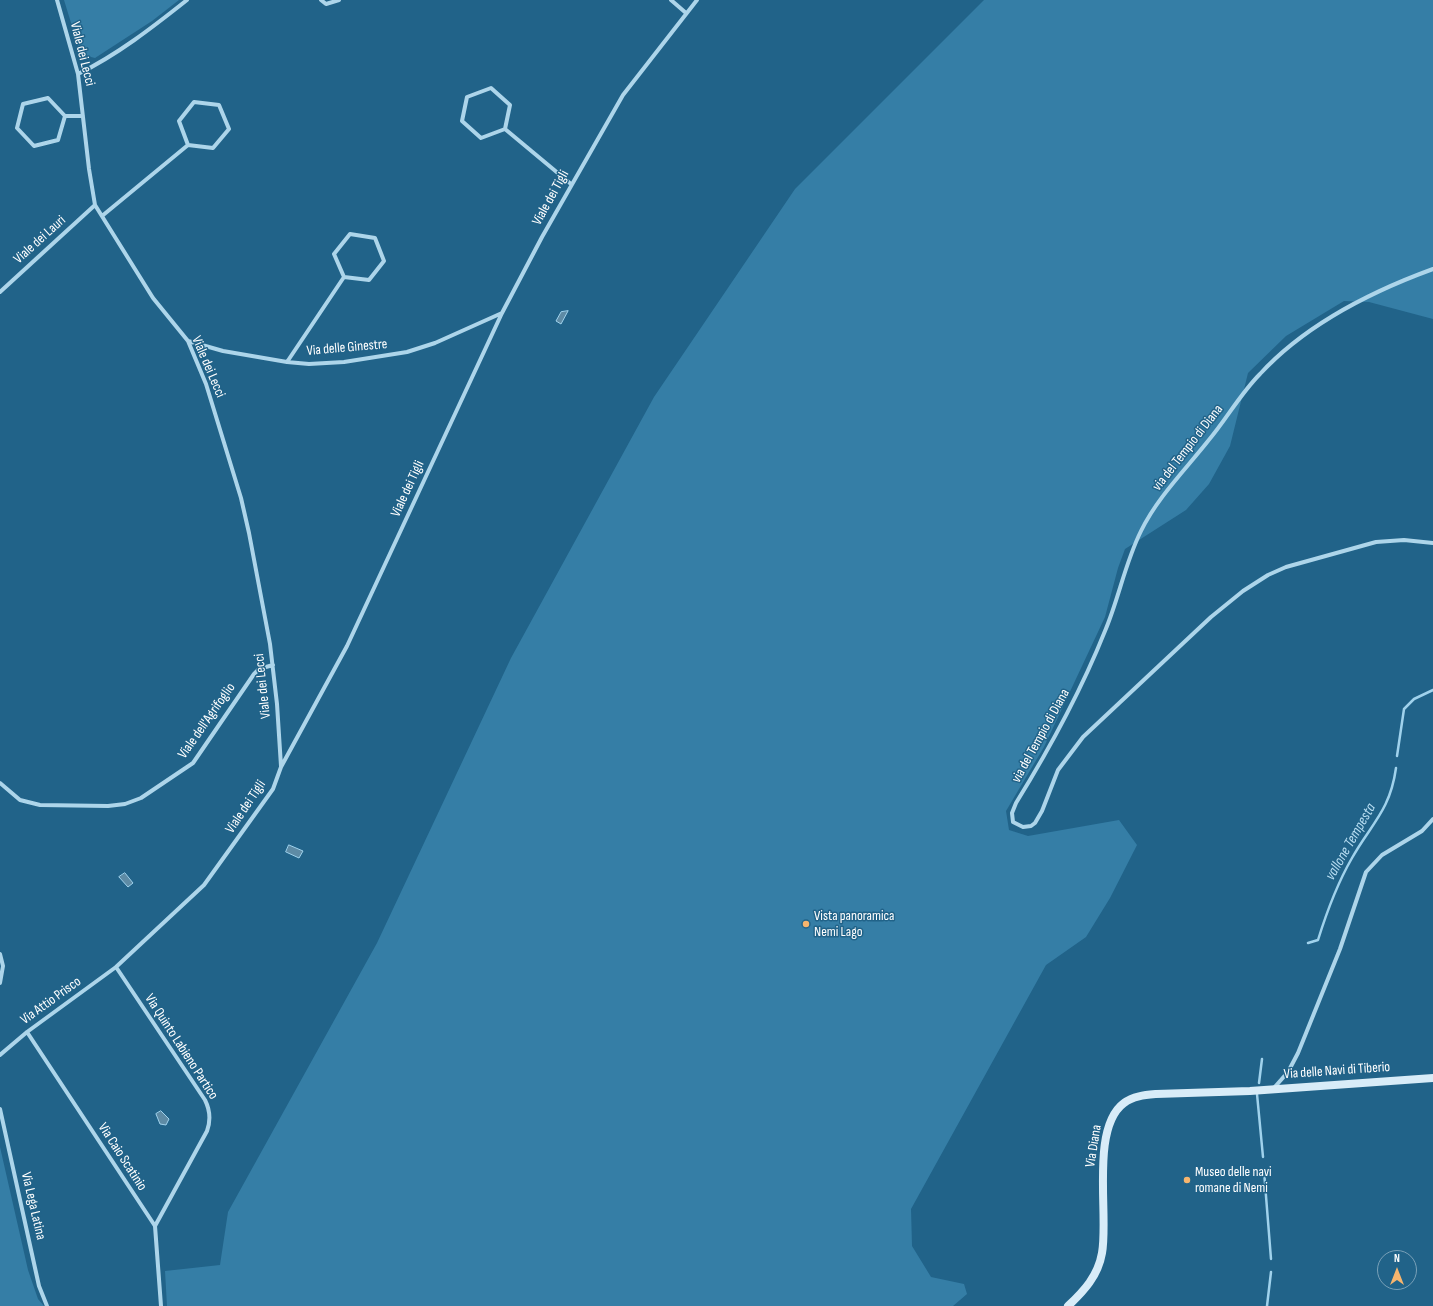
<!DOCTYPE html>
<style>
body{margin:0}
#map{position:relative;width:1433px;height:1306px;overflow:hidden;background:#216389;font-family:"Sofia Sans Condensed",sans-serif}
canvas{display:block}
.north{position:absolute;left:1377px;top:1250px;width:40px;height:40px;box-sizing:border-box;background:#216389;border:1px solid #7aa1b8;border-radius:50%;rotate:0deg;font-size:11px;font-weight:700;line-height:16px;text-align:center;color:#fff}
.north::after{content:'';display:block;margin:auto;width:14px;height:18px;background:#f7b56e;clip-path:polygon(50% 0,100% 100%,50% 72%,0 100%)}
</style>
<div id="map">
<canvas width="1433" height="1306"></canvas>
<div class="north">N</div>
</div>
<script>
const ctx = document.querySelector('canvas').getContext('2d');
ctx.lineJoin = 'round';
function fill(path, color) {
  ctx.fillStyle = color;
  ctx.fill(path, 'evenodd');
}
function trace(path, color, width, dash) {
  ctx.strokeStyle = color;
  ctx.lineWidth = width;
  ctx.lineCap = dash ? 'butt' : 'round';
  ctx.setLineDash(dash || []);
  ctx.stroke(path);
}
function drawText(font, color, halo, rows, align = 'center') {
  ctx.font = font + ' "Sofia Sans Condensed",sans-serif';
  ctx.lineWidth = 3;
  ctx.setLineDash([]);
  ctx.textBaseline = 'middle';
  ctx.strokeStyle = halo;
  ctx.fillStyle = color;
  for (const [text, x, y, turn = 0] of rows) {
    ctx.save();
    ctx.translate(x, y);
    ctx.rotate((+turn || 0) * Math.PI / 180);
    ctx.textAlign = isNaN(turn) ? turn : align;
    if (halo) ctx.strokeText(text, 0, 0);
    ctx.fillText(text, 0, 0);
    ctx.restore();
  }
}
const green = new Path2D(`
 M64 0H179L152 21 95 58 83 55 80 52Z
 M984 0H1433V319L1369 302 1344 301 1286 336 1248 373 1230 446 1209 484 1186 510 1125 549 1118 568 1105 617 1044 747 1006 811 1009 830 1028 836 1119 820 1137 845 1110 898 1086 937 1046 965 911 1209 912 1246 931 1277 964 1284 967 1294 953 1306H167L165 1271 220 1265 228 1212 377 943 511 658 654 397 795 189Z
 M0 1147 28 1270 38 1299 44 1306H0Z`);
const water = new Path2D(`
 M568 311 561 324 556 321 561 312Z
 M289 845 303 851 299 858 286 852Z
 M125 873 133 883 128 887 119 877Z
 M161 1111 169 1119 166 1125 160 1124 156 1114Z`);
const stream = new Path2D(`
 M1397 756 1404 709 1414 699 1433 690
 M1308 943 1318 940C1327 911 1337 884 1352 858 1371 824 1390 811 1396 768
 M1259 1083 1262 1059
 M1257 1094 1263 1157
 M1264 1171 1271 1259
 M1267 1306 1271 1272`);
const street = new Path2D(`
 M57 0 78 74 89 169 95 205 153 298 188 341 206 384 241 498 249 533 270 644 277 704 281 766
 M321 0 326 4 339 0
 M671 0 686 13
 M78 74C117 55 153 27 187 0
 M491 88 510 105 505 129 481 138 462 121 467 97Z
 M48 98 65 116 58 140 34 146 17 128 23 104Z
 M194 102 219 105 229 129 213 148 188 145 179 121Z
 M65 116H83
 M505 129 571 184
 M102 216 188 145
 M350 234 375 238 384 261 369 280 344 277 334 254Z
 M1433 269C1370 292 1306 324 1260 374 1240 394 1226 420 1208 441 1185 470 1157 498 1141 531 1125 563 1119 598 1105 631 1081 691 1050 748 1016 803L1012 813 1013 822 1023 827 1031 826 1035 823 1042 811 1058 770 1083 737 1211 617 1243 591 1268 575 1286 567 1376 542 1404 540 1433 543
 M0 292 95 205
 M188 341 223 351 287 362 309 364 344 362 407 352 435 343 502 313
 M287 362 344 277
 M0 783 20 800 40 805 108 806 125 804 141 798 193 763 254 674 259 669 273 665
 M0 954 3 966 0 983
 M116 967 205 1100C210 1110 211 1120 207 1131L155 1226
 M27 1032 155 1226 161 1306
 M0 1055 27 1032 116 967 204 885 273 789 281 767 347 646 502 313 542 237 623 95 697 0
 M1273 1089 1288 1072 1298 1053 1340 949 1366 872 1382 855 1422 831 1433 819
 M0 1109 39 1286 47 1306`);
const secondary = new Path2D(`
 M1068 1306C1084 1291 1098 1276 1102 1253 1109 1216 1090 1128 1124 1103 1133 1096 1145 1095 1156 1094L1250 1091 1433 1078`);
const markers = [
 [806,924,4,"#f7b56e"],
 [1187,1180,4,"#f7b56e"]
];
const streetNames = [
 ["Viale dei Lecci",82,54,76],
 ["Viale dei Tigli",551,198,-61],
 ["Viale dei Lauri",40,240,-42],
 ["Via delle Ginestre",347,348,-5],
 ["Viale dei Lecci",208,367,67],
 ["via del Tempio di Diana",1188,448,-52],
 ["Viale dei Tigli",408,489,-65],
 ["Viale dei Lecci",263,686,-96],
 ["Viale dell'Agrifoglio",207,721,-55],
 ["via del Tempio di Diana",1041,736,-61],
 ["Viale dei Tigli",246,807,-56],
 ["Via Attio Prisco",51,1001,-36],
 ["Via Quinto Labieno Partico",181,1047,57],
 ["Via delle Navi di Tiberio",1337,1071,-4],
 ["Via Diana",1094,1146,-81],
 ["Via Caio Scatinio",122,1157,57],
 ["Via Lega Latina",33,1206,77]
];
const poiNames = [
 ["Vista panoramica",814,916],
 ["Nemi Lago",814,932],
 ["Museo delle navi",1195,1172],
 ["romane di Nemi",1195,1188]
];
const waterNames = [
 ["vallone Tempesta",1351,842,-60]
];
fill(green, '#357ea6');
fill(water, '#5e8ba5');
trace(water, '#a0d2ec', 1);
trace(stream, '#a0d2ec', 2.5);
trace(street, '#add5ea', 4);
trace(secondary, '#d8ecf8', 8);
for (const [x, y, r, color] of markers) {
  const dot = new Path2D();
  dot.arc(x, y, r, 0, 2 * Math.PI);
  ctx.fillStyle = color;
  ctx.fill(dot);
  trace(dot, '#216389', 1.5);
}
drawText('14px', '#fff', '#216389', streetNames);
drawText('14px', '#fff', '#216389', poiNames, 'left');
drawText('italic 15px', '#b8def2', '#216389', waterNames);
</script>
